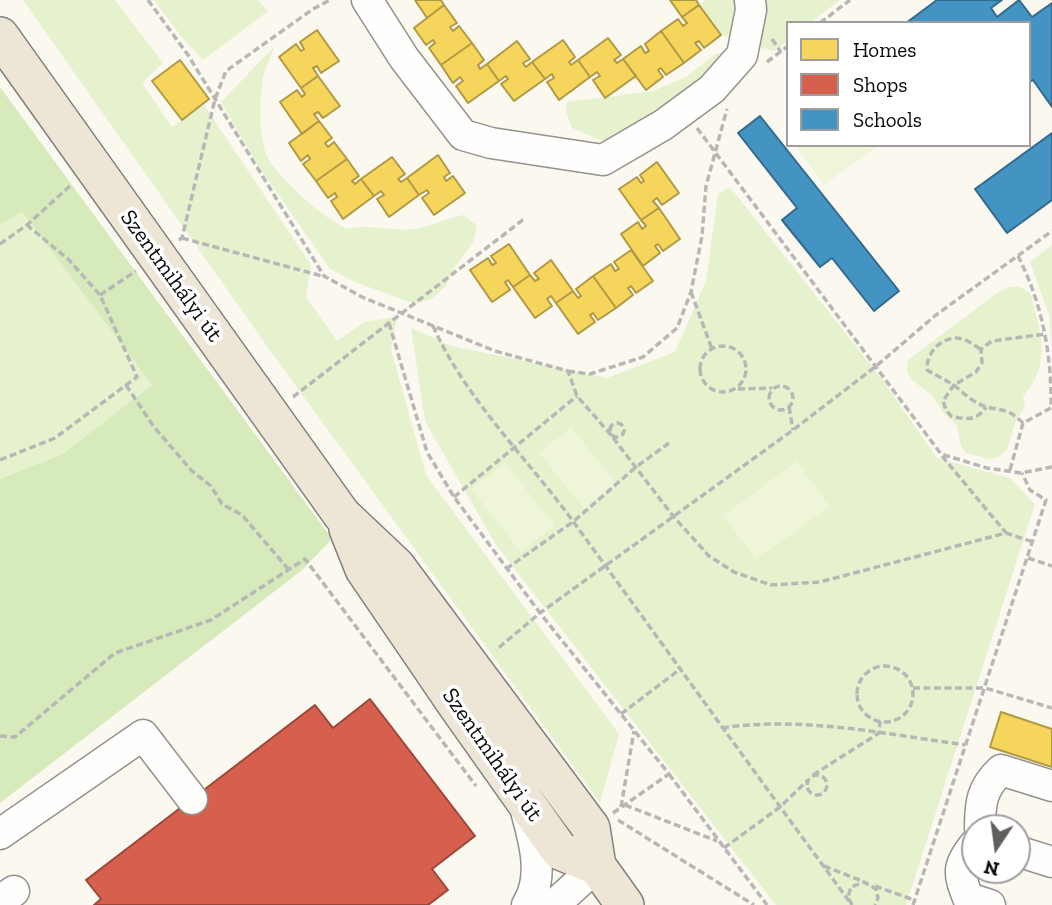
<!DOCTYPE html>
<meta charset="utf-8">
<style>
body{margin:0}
#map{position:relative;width:1052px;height:905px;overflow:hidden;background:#fbf8f0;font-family:"Zilla Slab",serif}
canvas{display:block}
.legend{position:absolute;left:786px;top:21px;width:245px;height:126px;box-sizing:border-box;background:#fff;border:2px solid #9e9e9e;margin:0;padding:9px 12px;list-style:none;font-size:21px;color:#0c0c0c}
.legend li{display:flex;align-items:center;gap:14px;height:35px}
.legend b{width:35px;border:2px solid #9e9e9e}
.north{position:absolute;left:961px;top:814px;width:70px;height:70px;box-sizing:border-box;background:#fff;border:2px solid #9e9e9e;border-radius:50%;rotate:193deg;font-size:19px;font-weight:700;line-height:28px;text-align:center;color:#0c0c0c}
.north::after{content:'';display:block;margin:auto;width:24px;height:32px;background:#605f5c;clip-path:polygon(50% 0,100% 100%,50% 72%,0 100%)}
</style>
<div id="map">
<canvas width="1052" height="905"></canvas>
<ul class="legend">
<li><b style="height:19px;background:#f6d55c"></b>Homes</li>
<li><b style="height:19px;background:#d6604d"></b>Shops</li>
<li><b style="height:19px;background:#4393c3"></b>Schools</li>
</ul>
<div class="north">N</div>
</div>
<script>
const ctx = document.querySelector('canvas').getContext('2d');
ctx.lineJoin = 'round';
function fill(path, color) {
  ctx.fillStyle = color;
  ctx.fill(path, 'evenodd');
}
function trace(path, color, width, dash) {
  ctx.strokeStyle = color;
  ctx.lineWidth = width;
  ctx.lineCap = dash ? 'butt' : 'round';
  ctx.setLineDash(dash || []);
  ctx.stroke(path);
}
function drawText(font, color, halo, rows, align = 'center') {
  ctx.font = font + ' "Zilla Slab",serif';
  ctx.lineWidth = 7;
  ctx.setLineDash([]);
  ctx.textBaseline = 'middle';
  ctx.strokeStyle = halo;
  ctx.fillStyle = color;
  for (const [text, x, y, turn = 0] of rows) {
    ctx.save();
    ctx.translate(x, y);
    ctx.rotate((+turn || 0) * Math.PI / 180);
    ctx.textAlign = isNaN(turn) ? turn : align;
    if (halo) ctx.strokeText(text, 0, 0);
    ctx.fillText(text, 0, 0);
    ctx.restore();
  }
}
const green = new Path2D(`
 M23 0H115L163 63 142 83 172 127 204 105 311 265 306 297 337 341 364 322 397 317 391 350 426 475 619 734 600 803 274 356Z
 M154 0H258L268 11 203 60 180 35Z
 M706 0H840L810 23H788V40L774 51 721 35 699 5Z
 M274 47C271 56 267 64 264 73 259 93 258 142 269 160 284 183 322 217 347 229 372 223 392 232 415 229 432 226 447 218 464 215L477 226 473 242 453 270 446 286 433 298 415 304 355 282 330 269 259 167 221 102Z
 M734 50 738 69 605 142 572 128 566 111 567 102 653 91 686 77 716 54Z
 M730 187 881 378 937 458 1010 478 1035 504 906 905H776L496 545 425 421 411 328 452 346 607 378 675 352 706 281 718 194Z
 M22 210 152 385 61 455 0 479V225Z
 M1052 245V345L1049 315 1030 262Z
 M1009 287H1020L1030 293C1041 330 1052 365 1023 396L1025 406 1015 423 1007 450 999 457 989 459 966 453 961 446 957 425 944 414 932 395 912 380 907 372 908 360 994 295Z`);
const forest = new Path2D(`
 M0 87 332 539 301 571 0 803V479L61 455 152 385 22 211 0 225Z`);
const pitch = new Path2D(`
 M795 145H879L824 185Z
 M571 427 616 483 584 509 539 453Z
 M797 461 830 507 756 559 723 516Z
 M505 463 555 526 521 552 471 489Z`);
const homes = new Path2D(`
 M415 0H441L444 5 427 18Z
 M670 0H696L699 5 682 17Z
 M444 5 457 23 450 27 453 31 459 26 472 43 441 65 429 48 435 43 433 40 426 45 414 28Z
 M699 5 721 35 704 48 699 41 695 43 701 50 684 63 661 31 678 19 683 26 687 23 682 17Z
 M317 30 339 61 321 73 317 66 313 68 318 76 301 88 279 57 296 44 301 51 304 49 300 42Z
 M661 31 684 63 666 75 661 68 658 70 663 77 646 90 623 59 641 46 645 53 649 51 645 44Z
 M608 38 621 55 614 60 617 63 623 59 636 76 605 98 593 80 600 76 597 72 590 77 578 60Z
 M563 40 575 57 569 62 571 65 578 60 590 77 559 100 547 82 554 78 552 74 545 79 532 62Z
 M517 41 530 59 523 63 526 67 532 62 545 79 514 101 501 84 508 79 506 76 499 81 487 64Z
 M472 43 484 60 478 65 480 69 487 64 499 81 468 103 456 86 463 81 460 77 453 83 441 65Z
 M180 60 209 99 182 120 152 81Z
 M318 76 340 106 323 118 318 112 314 114 319 121 302 134 280 102 297 90 302 97 305 94 301 88Z
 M319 121 332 138 325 143 328 147 334 142 347 159 316 181 303 164 310 159 308 155 301 161 289 143Z
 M438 155 450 173 444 177 446 181 453 176 465 193 434 215 422 198 429 193 427 190 419 195 407 178Z
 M392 157 405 174 398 179 401 182 407 178 419 195 389 217 377 199 384 195 381 191 374 196 361 179Z
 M347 159 359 176 352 181 355 184 361 179 374 196 343 219 331 201 337 197 335 193 328 198 316 181Z
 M657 162 679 193 662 205 657 198 653 201 659 208 641 220 619 189 637 177 641 183 644 181 640 175Z
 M659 208 680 239 663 251 658 244 655 246 660 253 643 266 621 234 638 222 642 229 646 226 641 220Z
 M509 244 530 275 513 287 508 280 505 282 510 290 492 302 470 270 488 258 492 265 496 263 491 256Z
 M631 250 653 281 636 293 631 286 628 288 633 295 616 308 593 276 611 264 615 271 619 269 614 262Z
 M551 260 573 291 556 303 551 296 547 299 552 306 535 318 513 287 530 275 535 281 539 279 534 273Z
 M593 276 616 308 598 320 593 313 590 315 595 322 578 334 556 303 573 291 578 298 581 296 576 289Z
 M1001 712 1052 729V767L990 747Z`);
const shops = new Path2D(`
 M370 699 475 836 432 869 448 890 428 905H94L101 899 86 880 315 705 333 728Z`);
const schools = new Path2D(`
 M937 0H1002L991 8 997 17 1019 0 1032 17 1052 3V107L1033 80 1029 82V23H906Z
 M760 116 899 291 874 311 832 258 820 267 782 220 797 208 738 133Z
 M1052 133V200L1007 233 975 189Z`);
const path = new Path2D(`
 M148 0 188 55 324 276 362 297 495 351 568 371 577 396 611 435 673 516 709 556 734 572 771 585 820 582 1006 533 1033 542
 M820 23 850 0
 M772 39 781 52
 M767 62 788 46
 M697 128 941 454 987 468 1021 473 1052 467
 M182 238 322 276
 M179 240 182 238 215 99 226 71 313 9 330 0
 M0 244 27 225 71 185
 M691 292 712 349
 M100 295 136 271
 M389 323 427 452 454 497 540 613 496 650
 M433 326C466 400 529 460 575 524 667 650 757 776 849 901
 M700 369a23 23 0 1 1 46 0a23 23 0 1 1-46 0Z
 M980 349C973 344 963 337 954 338 938 340 926 355 927 370L954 385 943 401 946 410 951 416C966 420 977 421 986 407
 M568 371 590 374 643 357 677 328 691 292 702 236 706 186 727 109
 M126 385 154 427 192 471 211 486 222 504 242 515 289 570
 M769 398a12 12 0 1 1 24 0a12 12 0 1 1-24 0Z
 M738 389 772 388
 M293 397 524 219
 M789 407 793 430
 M610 430a7 7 0 1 1 14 0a7 7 0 1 1-14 0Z
 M1023 423C1009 409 1004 411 987 407 975 404 963 393 954 385L976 372 982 363 981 349 992 341 1045 334
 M942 456 1006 533
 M0 460 55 438 137 377 100 295 69 260 27 225
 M1010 470 1023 423 1051 408C1052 355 1042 303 1018 256
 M454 497 577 396
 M1028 558 1052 566
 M506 569 574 521 636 467 669 443
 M857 694a28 28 0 1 1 56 0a28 28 0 1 1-56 0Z
 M913 688H985L1052 708
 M621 714 679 670
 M722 728C802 716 886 734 965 745
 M0 736 15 737 115 653 211 620 305 559 476 786
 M669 774 767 905
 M813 775 879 733 880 721
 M807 785a10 10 0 1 1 20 0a10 10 0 1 1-20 0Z
 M625 805 717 841
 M621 807 634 731
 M613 813 669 774 540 613 793 430 875 367 936 315 1052 231
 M618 820 754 905
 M724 848 780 807 808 780
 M824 866 862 881
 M875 886 914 900
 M852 905 848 897 851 887 864 882 876 889 878 898 875 905
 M913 905 1046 500 1030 490 1022 473`);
const minor = new Path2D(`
 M367 0 404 58 463 135 491 143 603 160 663 125 712 89 742 55 751 10 750 0
 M526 811C534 840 545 877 527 905
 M980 828C980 802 982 788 1001 770L1052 786
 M0 834 143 735 192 799
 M975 844C957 867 958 872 968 898L990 905
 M1017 851 1052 862
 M0 901 14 891
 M554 905 597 866`);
const major = new Path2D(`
 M0 36 342 515 396 566 591 828 597 866 625 905
 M348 529 364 569 456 704 560 851 597 866`);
const streetNames = [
 ["Szentmihályi út",171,276,54],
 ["Szentmihályi út",492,755,55]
];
fill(green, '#e6f1ce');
fill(forest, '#d6eabc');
fill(pitch, '#eff5d8');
fill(homes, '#f6d55c');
trace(homes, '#b09944', 2);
fill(shops, '#d6604d');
trace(shops, '#99473a', 2);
fill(schools, '#4393c3');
trace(schools, '#326a8c', 2);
trace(minor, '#94928f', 33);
trace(major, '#81807c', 40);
trace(path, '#b7b7b5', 3.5, [7, 3.5]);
trace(minor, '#fefefd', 30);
trace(major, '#ede6d7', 37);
drawText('23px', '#0c0c0c', '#fff', streetNames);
</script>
